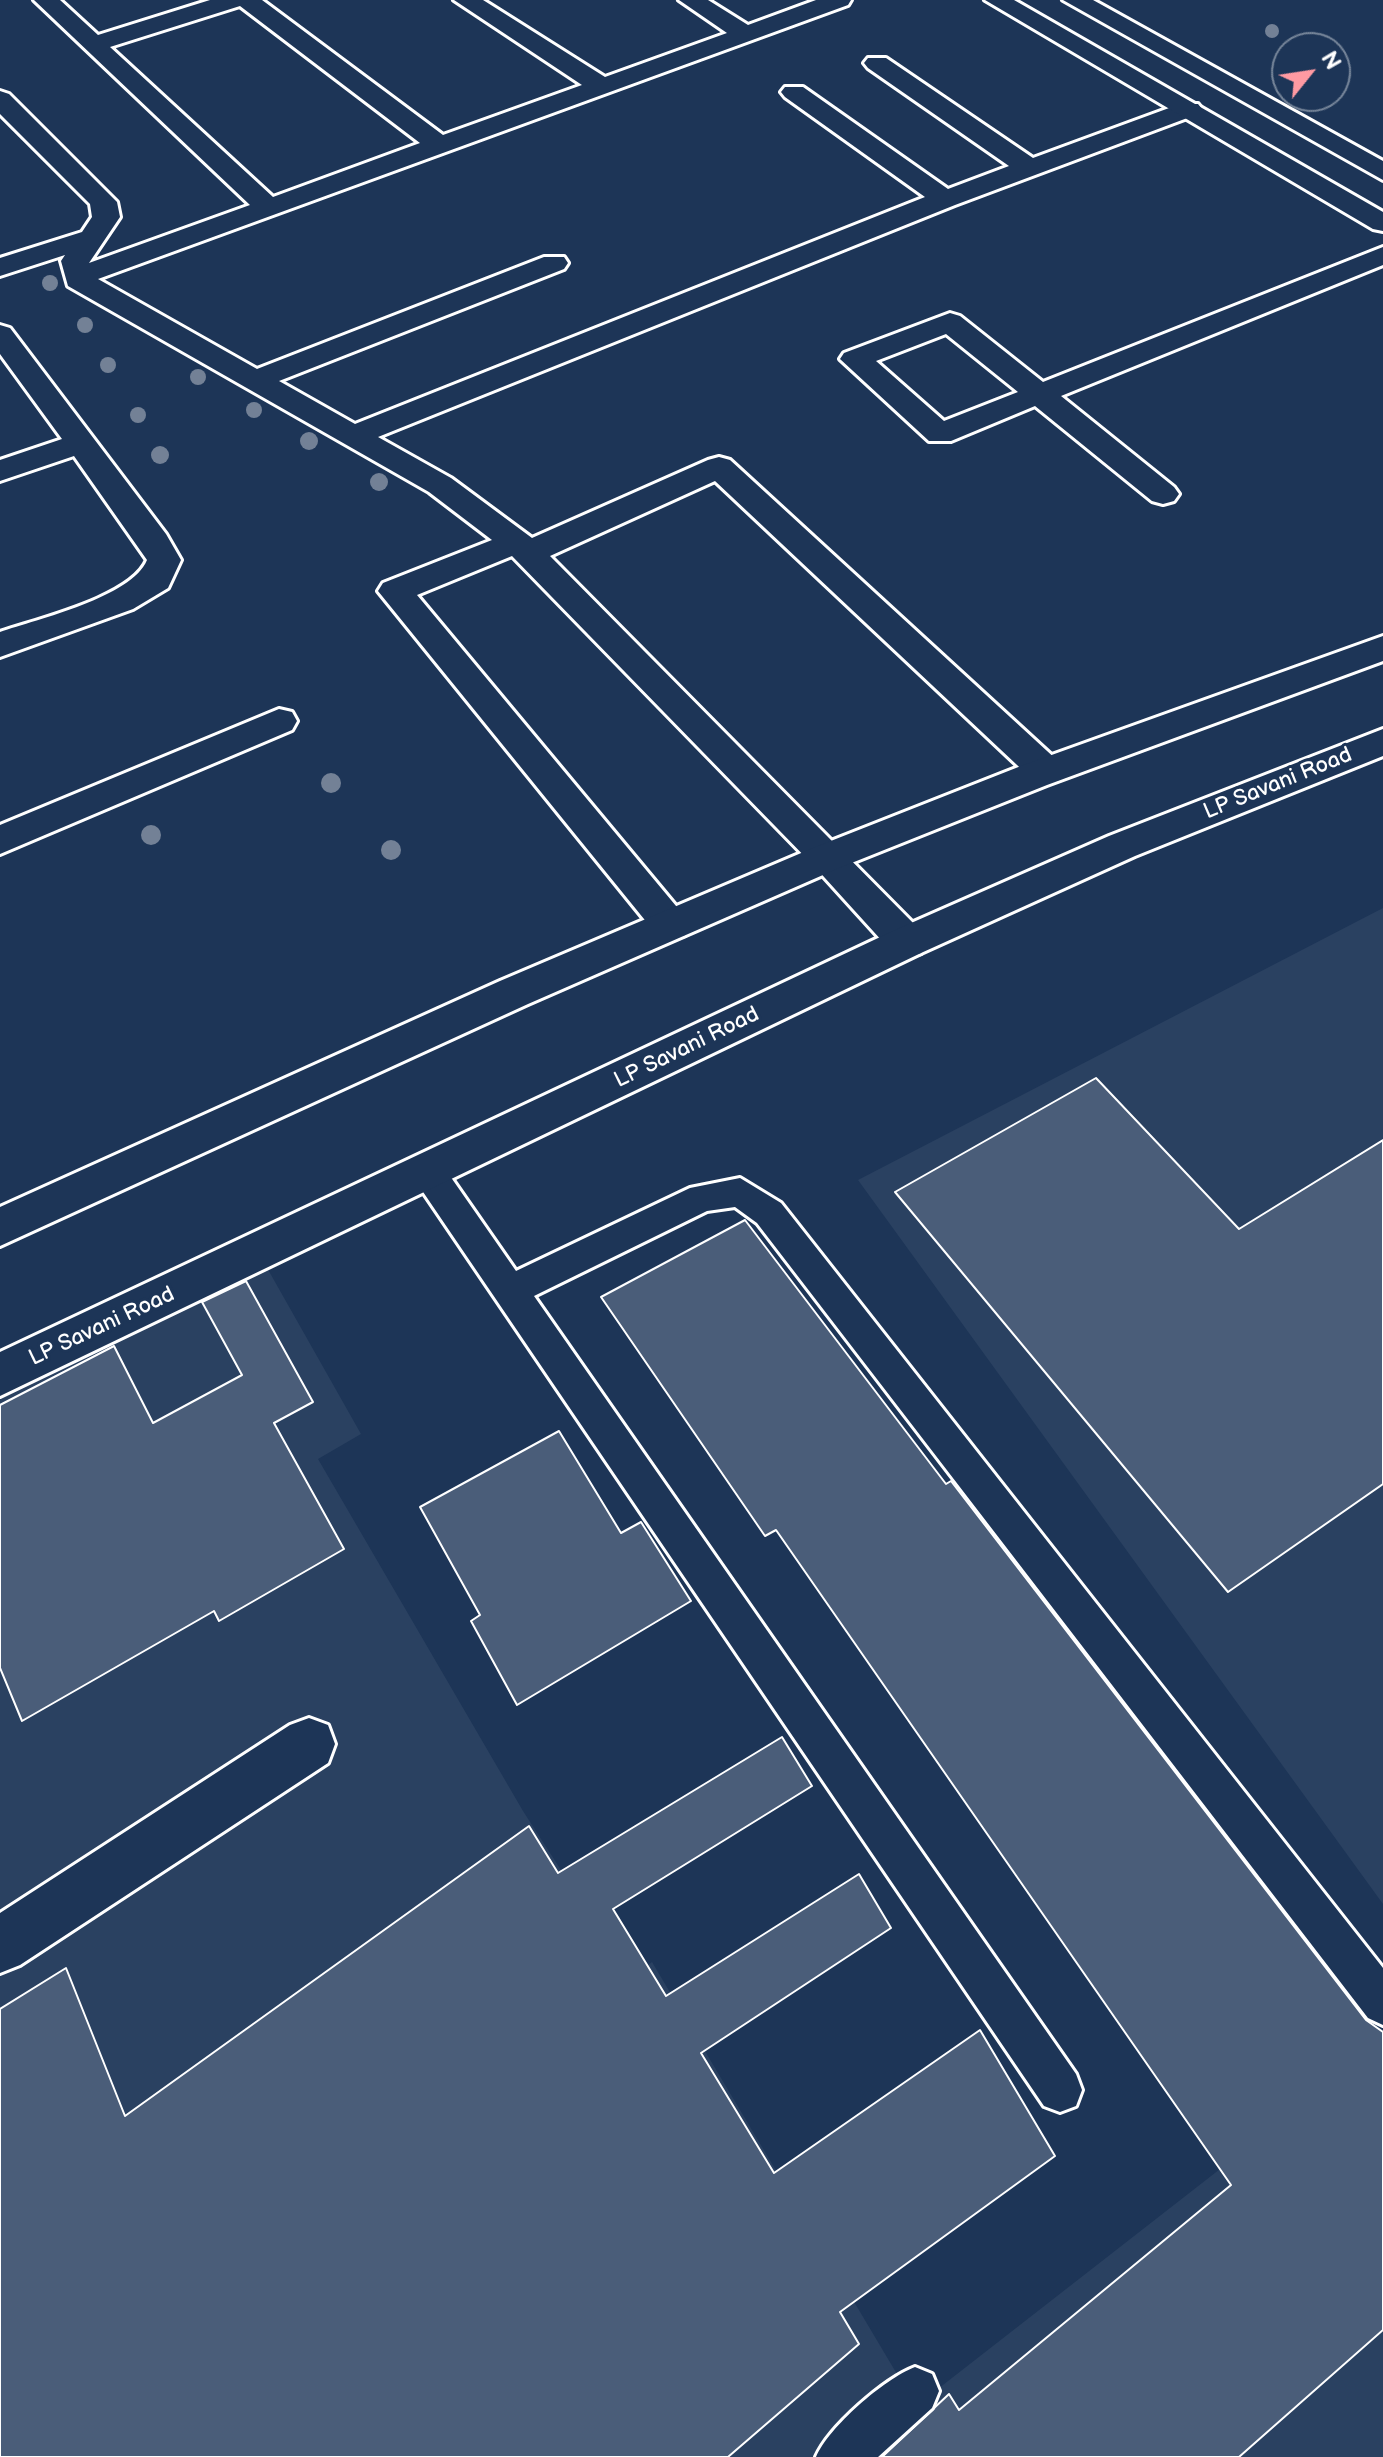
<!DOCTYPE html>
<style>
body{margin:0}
#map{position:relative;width:1383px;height:2457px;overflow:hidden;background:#1d3557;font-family:"Balsamiq Sans",sans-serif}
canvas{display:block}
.north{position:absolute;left:1271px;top:32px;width:80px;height:80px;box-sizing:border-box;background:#1d3557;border:2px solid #77869a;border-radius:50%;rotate:60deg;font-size:22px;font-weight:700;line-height:32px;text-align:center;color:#fff}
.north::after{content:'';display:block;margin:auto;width:28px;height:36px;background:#ff9aa2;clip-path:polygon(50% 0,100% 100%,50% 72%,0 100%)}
</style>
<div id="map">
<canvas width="1383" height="2457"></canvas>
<div class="north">N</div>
</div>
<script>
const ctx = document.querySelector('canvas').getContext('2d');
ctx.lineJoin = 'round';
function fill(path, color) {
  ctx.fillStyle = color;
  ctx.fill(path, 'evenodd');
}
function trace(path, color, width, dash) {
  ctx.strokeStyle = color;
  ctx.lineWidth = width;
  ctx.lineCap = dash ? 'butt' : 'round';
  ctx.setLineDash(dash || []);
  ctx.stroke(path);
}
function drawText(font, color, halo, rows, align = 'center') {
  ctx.font = font + ' "Balsamiq Sans",sans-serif';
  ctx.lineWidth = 6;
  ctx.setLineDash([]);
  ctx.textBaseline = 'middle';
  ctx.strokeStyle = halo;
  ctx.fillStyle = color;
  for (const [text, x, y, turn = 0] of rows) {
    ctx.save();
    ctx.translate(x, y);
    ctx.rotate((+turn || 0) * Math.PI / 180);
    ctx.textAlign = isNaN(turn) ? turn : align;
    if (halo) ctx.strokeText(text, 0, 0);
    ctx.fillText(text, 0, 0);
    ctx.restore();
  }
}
const built = new Path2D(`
 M1383 908V1904L858 1180Z
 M266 1266 361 1434 318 1459 523 1811 631 1979 652 1962 916 2406 1383 2042V2457H0V1398Z`);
const building = new Path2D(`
 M1096 1078 1239 1229 1383 1140V1484L1228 1592 895 1192Z
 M745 1220 946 1484 951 1481 1366 2020 1383 2032V2330L1239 2457H882L949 2394 959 2410 1231 2185 776 1530 765 1536 601 1297Z
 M246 1281 313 1402 274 1423 344 1549 219 1621 214 1611 22 1721 0 1668V1405L114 1346 153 1423 242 1375 202 1302Z
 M559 1431 621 1533 641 1522 691 1601 517 1705 471 1621 480 1615 420 1507Z
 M782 1737 812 1786 613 1909 666 1996 859 1874 891 1928 701 2053 774 2173 980 2030 1055 2156 840 2312 859 2344 728 2457H0V2009L66 1968 125 2116 529 1826 558 1873Z`);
const service = new Path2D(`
 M429 1159 441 1163 516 1271 690 1188 740 1178 781 1203 1383 1968V2025L1368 2018 757 1223 735 1207 707 1211 534 1296 1076 2074 1082 2090 1076 2106 1060 2112 1044 2106 417 1183 412 1173 417 1163Z
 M915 2367 932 2374 939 2391 932 2408 878 2457H816C829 2427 884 2379 915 2367Z`);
const minor = new Path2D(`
 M34 0H60L98 35 210 0H262L443 135 582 85 454 0H483L605 77 727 33 679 0H708L748 25 816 0H851L848 5 98 279 257 369 544 257H564L568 263 564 269 279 381 355 424 925 197 785 97 781 92 785 87H803L948 189 1009 166 868 68 864 63 868 58H886L1033 158 1180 104H1198L1202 109 1198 114 955 205 378 437 451 478 532 538 708 460 719 457 730 460 1059 762 1064 771 1059 780 1046 784 1033 780 715 481 550 556 921 931 927 942 921 953 907 957 893 953 815 867 512 556 417 595 691 924 685 935 671 939 657 935 378 591 383 583 492 540 429 492 68 286 61 261 65 255 0 276V258L82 232 92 217 90 204 0 114V91L9 94 117 202 120 217 89 263 250 205ZM240 6 420 143 273 197 110 47Z
 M1383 247V265L1061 396 1174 487 1179 494 1174 501 1163 504 1152 501 1035 406 951 441H929L840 359 844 353 950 313 960 316 1043 382ZM946 334 1018 392 944 421 876 361Z
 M0 325 10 328 166 534 181 560 168 588 133 609 0 657V632C38 619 132 597 147 560L74 456 0 481V460L62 439 0 354Z
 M279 709 292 712 297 721 292 730 0 854V825Z
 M309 1718 328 1725 335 1744 328 1763 20 1965 0 1973V1913L290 1725Z`);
const secondary = new Path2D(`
 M985 0H1014L1383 212V231L1373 229Z
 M1063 0H1093L1383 161V180Z
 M1383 636V661L1047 785 839 868 528 1004 0 1246V1207L500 981 813 848 1021 766Z
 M1383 729V756L1135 856 921 953 0 1396V1352L893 931 1109 836Z`);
const trees = [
 [1272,31,7],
 [50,283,8],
 [85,325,8],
 [108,365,8],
 [198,377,8],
 [254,410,8],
 [138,415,8],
 [309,441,9],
 [160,455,9],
 [379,482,9],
 [331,783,10],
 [151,835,10],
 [391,850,10]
];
const streetNames = [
 ["LP Savani Road",1278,784,-22],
 ["LP Savani Road",687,1048,-26],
 ["LP Savani Road",102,1327,-25]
];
fill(built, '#2a4161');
fill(building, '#4a5d79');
trace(building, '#fff', 2);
trace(service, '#fff', 6);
trace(minor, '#fff', 6);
trace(secondary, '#fff', 6);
fill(service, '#1d3557');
fill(minor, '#1d3557');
fill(secondary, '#1d3557');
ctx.fillStyle = '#738196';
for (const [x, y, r] of trees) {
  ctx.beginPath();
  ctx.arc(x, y, r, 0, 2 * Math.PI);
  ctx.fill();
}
drawText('22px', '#fff', '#1d3557', streetNames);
</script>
